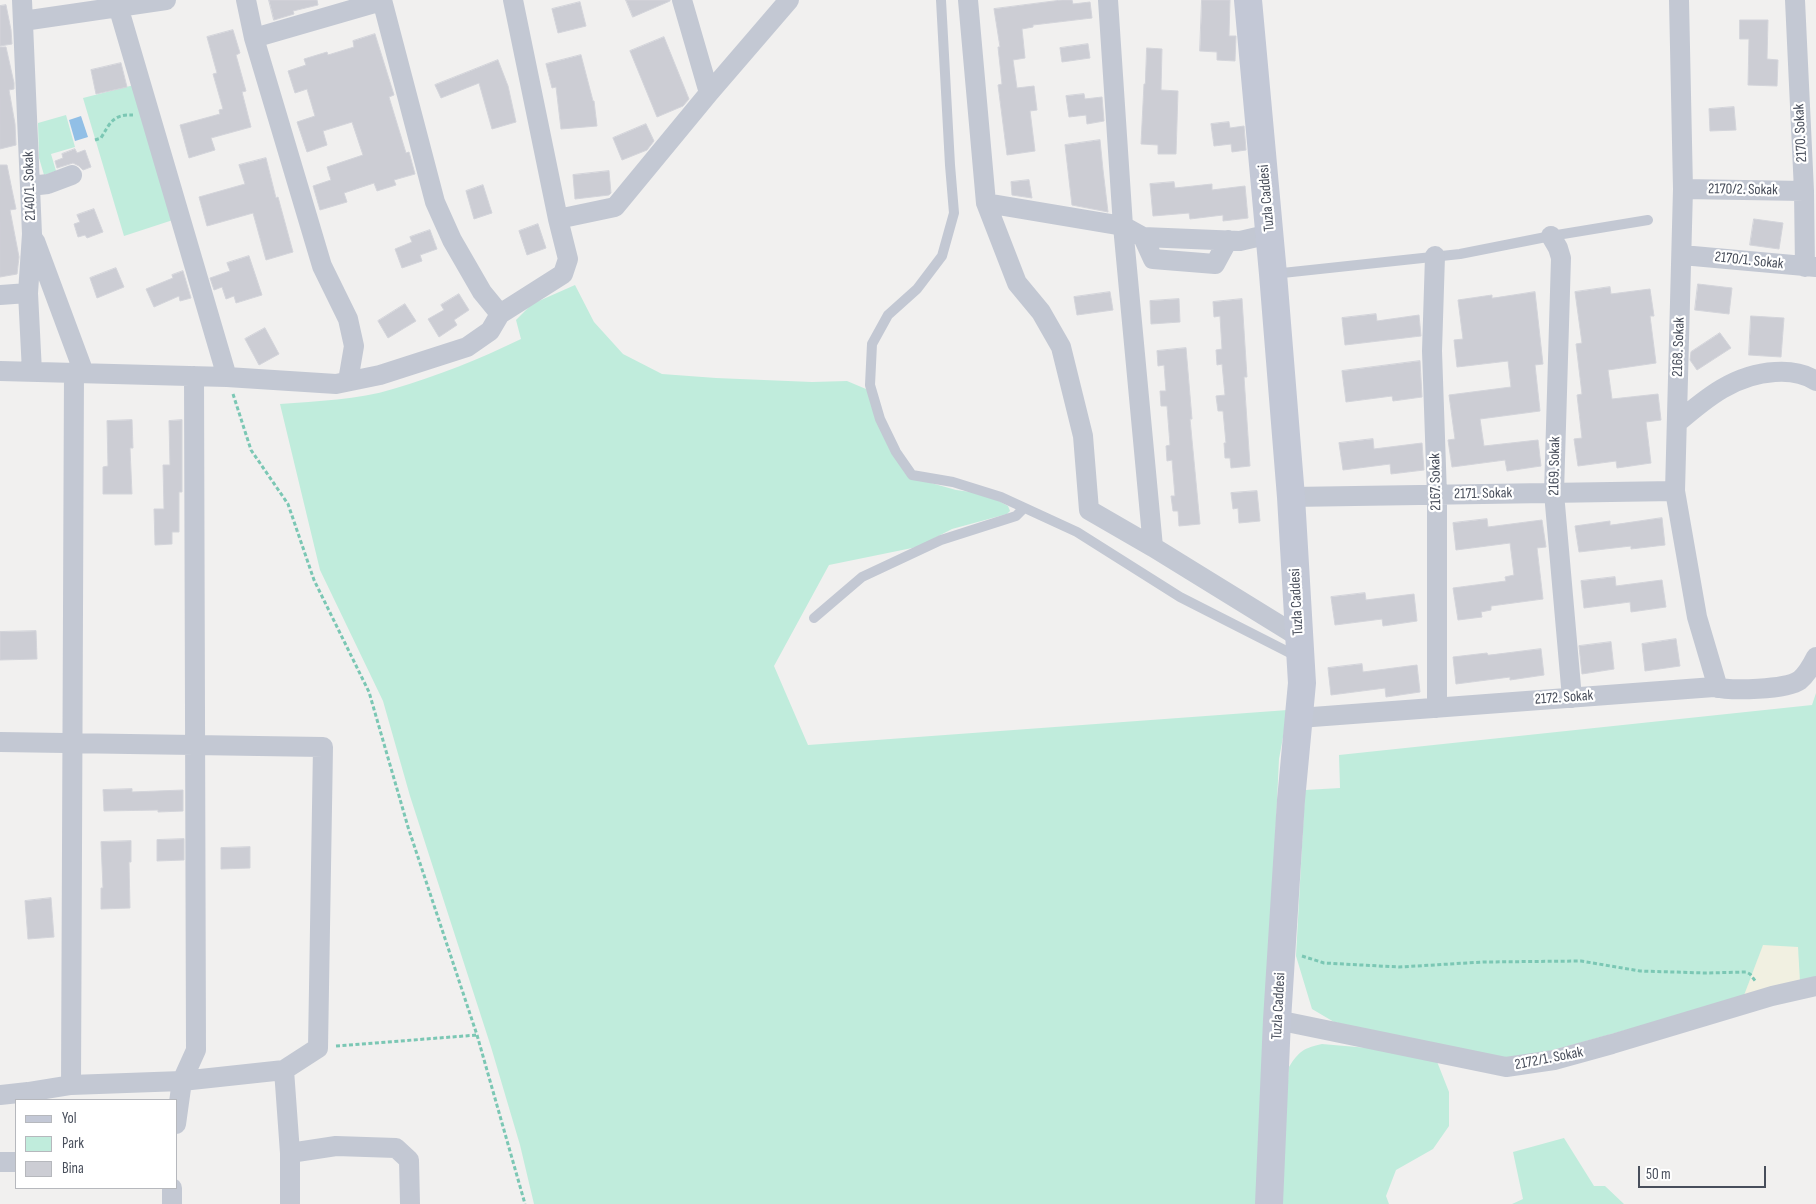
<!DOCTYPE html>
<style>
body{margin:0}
#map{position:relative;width:1816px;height:1204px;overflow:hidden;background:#f1f0ef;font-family:"Sofia Sans Condensed",sans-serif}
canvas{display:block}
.legend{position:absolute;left:15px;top:1099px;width:162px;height:90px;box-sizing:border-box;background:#fff;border:1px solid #b6b8bd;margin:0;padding:6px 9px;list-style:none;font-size:15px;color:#484e5b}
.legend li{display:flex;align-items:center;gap:10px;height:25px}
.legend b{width:25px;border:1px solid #b6b8bd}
.scale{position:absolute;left:1638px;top:1166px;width:128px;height:22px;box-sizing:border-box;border:2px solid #484e5b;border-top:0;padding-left:6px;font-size:15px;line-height:18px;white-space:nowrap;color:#484e5b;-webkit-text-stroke:4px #fff;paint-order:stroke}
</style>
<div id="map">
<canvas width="1816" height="1204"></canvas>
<ul class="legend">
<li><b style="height:6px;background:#c3c8d6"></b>Yol</li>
<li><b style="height:14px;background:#c0ecdc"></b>Park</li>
<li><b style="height:14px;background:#cccdd4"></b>Bina</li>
</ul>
<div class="scale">50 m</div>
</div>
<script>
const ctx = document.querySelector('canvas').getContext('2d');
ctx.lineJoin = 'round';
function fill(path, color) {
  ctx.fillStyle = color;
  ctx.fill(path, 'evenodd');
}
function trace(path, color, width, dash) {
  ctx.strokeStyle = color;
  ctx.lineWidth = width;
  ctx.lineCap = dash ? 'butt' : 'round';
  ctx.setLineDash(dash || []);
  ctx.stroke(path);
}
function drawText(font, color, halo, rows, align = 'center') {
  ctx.font = font + ' "Sofia Sans Condensed",sans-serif';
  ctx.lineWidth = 4.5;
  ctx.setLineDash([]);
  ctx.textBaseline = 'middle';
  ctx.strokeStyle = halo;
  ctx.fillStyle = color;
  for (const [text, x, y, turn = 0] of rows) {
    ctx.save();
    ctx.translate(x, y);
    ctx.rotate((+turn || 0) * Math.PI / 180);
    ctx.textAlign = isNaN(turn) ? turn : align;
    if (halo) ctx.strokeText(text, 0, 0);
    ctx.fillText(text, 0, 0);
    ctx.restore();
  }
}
const green = new Path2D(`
 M134 85 176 219 124 236 83 98Z
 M66 115 75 147 51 154 56 171 44 175 39 158 38 123Z
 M575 285 594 322 623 354 662 374 716 378 812 382 847 381 866 389 876 401 898 451 915 473 931 483 956 490 986 494 1008 506 1010 511 1007 514 952 529 917 547 829 565 774 666 808 745 1288 710 1279 759 1258 1204H534L520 1145 491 1047 410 796 383 701 320 570 280 404C317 401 358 400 393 389 437 376 480 359 521 339L516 320 532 304Z
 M1816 693V978L1531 1056 1497 1058 1334 1022 1312 1009 1296 956 1305 790 1340 788 1339 755 1812 705Z
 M1322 1044 1368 1048 1436 1059 1449 1092V1126L1433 1149 1396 1170 1386 1196 1389 1204H1279L1289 1067C1299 1051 1304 1048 1322 1044Z
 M1564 1138 1594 1186H1605L1624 1204H1512L1523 1199 1513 1152Z`);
const sand = new Path2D(`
 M1763 945 1798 947 1800 982 1743 998Z`);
const water = new Path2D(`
 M81 116 88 137 75 141 69 120Z`);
const building = new Path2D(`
 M269 0H317L318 5 293 11 294 14 274 20Z
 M626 0H670V1L633 17Z
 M1062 0H1072L1073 4 1090 2 1092 18 1033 25V27L1022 29 1025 58 1013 60 1017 88 1034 86 1037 110 1030 111 1035 151 1007 155 998 85 1002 84 998 47H1000L994 9Z
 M1202 0H1230L1229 36H1236L1235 61 1217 60V52L1200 51Z
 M580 2 586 26 558 33 552 9Z
 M6 5 11 30 12 44 0 46V6Z
 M1740 20H1768L1767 59 1778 60 1777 86 1748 85 1749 39H1740Z
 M233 30 240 53 236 55 246 91 242 92 251 127 211 138 215 150 189 158 180 125 220 114 219 110 223 109 213 74 217 73 207 37Z
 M375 34 394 95 389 97 406 153 409 152 415 174 394 180 396 185 377 191 374 183 344 193 347 202 320 210 313 186 331 180 327 167 363 155 352 122 323 131 327 145 307 152 297 122 315 116 307 89 295 93 288 71 306 65 304 59 327 52 328 55 354 47 353 41Z
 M664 37 689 99 683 106 657 117 630 51Z
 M1088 44 1090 58 1062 62 1060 48Z
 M0 47H6L14 83V89L9 90 15 124 16 145 0 149Z
 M1147 48 1162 49 1161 90 1178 91 1176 154H1158V145L1141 144 1144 84H1145Z
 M581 55 593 101H594L597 126 561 129 556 87 552 88 546 64Z
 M498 60 508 86 516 122 492 129 479 83 441 98 435 85Z
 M121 63 127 87 96 94 91 70Z
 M1084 94 1085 99 1102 97 1104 121 1087 124 1086 115 1069 117 1066 96Z
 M1734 107 1736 130 1710 131 1709 109Z
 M1229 122 1230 128 1244 126 1246 150 1232 152 1231 144 1214 146 1211 124Z
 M646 124 654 141 647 150 622 160 613 138Z
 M1100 140 1103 170 1108 212 1072 205 1070 188 1065 145Z
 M75 149 77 153 85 150 91 167 83 170 79 166 73 163 57 168 55 161 63 158 62 154Z
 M266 158 276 198 278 197 293 252 266 260 253 213 207 226 199 197 245 184 239 165Z
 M0 165H7L12 190 16 209 10 210 19 257 17 274 0 277Z
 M609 171 611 193 609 195 575 199 573 175Z
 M1029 180 1032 198 1012 195 1011 182Z
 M1174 182 1175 188 1212 184V190L1245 186 1248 218 1223 221V215L1190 219 1189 213 1153 216 1150 184Z
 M483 185 492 213 474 219 466 191Z
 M94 209 103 232 87 238 85 235 78 237 74 224 80 222 77 215Z
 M1754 219 1783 223 1779 249 1750 245Z
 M538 224 546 248 527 255 519 231Z
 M430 230 437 249 420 255 422 261 402 268 395 249 412 242 410 237Z
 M249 256 262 295 236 303 234 296 226 299 222 287 214 290 210 278 230 271 227 263Z
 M116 268 124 287 97 298 90 278Z
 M183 271 191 298 180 301 179 296 154 307 146 289 173 278 172 275Z
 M1698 284 1732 288 1729 314 1695 310Z
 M1610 287 1611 294 1650 289 1654 316H1650L1656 363 1608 370 1612 399 1658 394 1661 420 1646 422 1651 463 1617 468 1616 461 1578 466 1574 439 1582 438 1577 395 1582 394 1576 344 1582 343 1575 292Z
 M1110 292 1113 310 1077 315 1074 297Z
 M1535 292 1543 364 1535 365 1540 411 1480 419 1484 446 1538 440 1541 466 1507 471 1505 460 1452 467 1448 440 1455 439 1449 395 1511 387 1508 361 1457 367 1454 340 1463 339 1458 300 1492 295V298Z
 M459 294 469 310 454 320 457 325 439 337 428 319 444 310 441 305Z
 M1179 299 1180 322 1151 324 1150 301Z
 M1242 299 1247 377H1244L1250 466 1231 468 1230 458H1225L1224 443H1226L1223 411H1218L1216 396 1225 395 1222 364 1217 365 1216 350 1222 349 1220 316 1214 317 1213 302Z
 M405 304 416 321 388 338 378 321Z
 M1376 314 1377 321 1419 315 1421 336 1345 345 1342 318Z
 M1751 316 1784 318 1781 357 1749 355Z
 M265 328 279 354 259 365 245 339Z
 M1720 333 1731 348 1697 370 1690 360 1691 352Z
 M1186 348 1192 419H1190L1200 524 1179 526 1178 511H1173L1171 496H1175L1172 460 1167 461 1166 446 1170 445 1167 406H1161L1160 391H1166L1164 365 1158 366 1157 351Z
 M1420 361 1422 397 1393 401 1392 396 1346 402 1342 371Z
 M132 420 133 448H130L132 494H103V467L108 466 107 421Z
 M182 420V492H179V532H172V544L155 545 154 509H164L163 465H170L169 421Z
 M1373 439 1374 449 1422 443 1424 470 1391 474 1390 464 1343 470 1339 443Z
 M1257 491 1260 521 1239 523 1238 508 1233 509 1231 493Z
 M1662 518 1665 545 1631 549V546L1579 552 1575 526 1610 521V525Z
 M1487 519 1488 527 1542 520 1546 547 1537 548 1543 599 1491 606V610L1481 612 1482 617 1458 620 1453 588 1506 581 1505 577 1514 575 1510 543 1456 550 1453 523Z
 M1615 577 1616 586 1662 580 1666 607 1631 612 1630 602 1584 608 1581 581Z
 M1365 593 1366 600 1414 594 1417 621 1383 626 1382 619 1335 625 1331 597Z
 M36 631 37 659 0 660V632Z
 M1676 639 1680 666 1645 671 1642 644Z
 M1611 642 1614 669 1582 674 1579 646Z
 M1541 649 1544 675 1510 680V677L1456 684 1453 657 1487 653 1488 655Z
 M1362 664 1363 672 1417 665 1420 692 1386 697 1385 688 1331 695 1328 668Z
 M132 789V792L183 790V811L158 812V810L104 811 103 790Z
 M184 839V860L157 861V840Z
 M131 841V862H129L130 908 101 909V888H103L101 842Z
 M250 847V868L221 869V848Z
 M51 898 54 937 28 939 25 901Z`);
const path = new Path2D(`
 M95 140 101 138C110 123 113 114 133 115
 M233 394 251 450 288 504 314 580 369 692 408 827 477 1035 525 1204
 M1302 956 1324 963 1399 967 1484 962 1581 961 1640 971 1706 973 1746 972 1750 974 1756 982
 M336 1046 477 1035`);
const lane = new Path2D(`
 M941 0 950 165 954 213 942 256 917 289 888 315 872 344 870 385 880 419 896 452 912 475 953 482 1001 497 1077 532 1180 597 1298 657
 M1273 274 1460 254 1551 236 1648 220
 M814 618 862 577 941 540 1016 516 1024 508`);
const street = new Path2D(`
 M22 0 32 234 28 293 32 372
 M246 0 254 38 322 266 348 319 354 346 348 381
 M513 0 558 219 615 207 709 93 789 0
 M682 0 709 93
 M968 0 986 203 1017 283 1041 312 1061 347 1083 436 1089 510 1153 547 1299 637
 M1108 0 1123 226 1153 547
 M1679 0 1683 189 1675 491 1697 617 1718 688
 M1795 0 1804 191 1805 267
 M118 6 227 377
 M23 21 166 0
 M254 38 382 1
 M30 186 48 184 72 175
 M1683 189 1804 191
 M986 203 1123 226 1143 237 1240 241 1270 234
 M1551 236 1558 248 1561 258 1554 493 1572 698
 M1143 237 1153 259 1215 264 1228 240
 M35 241 84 373
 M1682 255 1816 267
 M1435 256 1432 351 1437 495V708
 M0 295 28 293
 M500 314 563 274 568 259 558 219
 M0 371 227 377 336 384 380 375 467 347 490 331 500 314 482 292 452 240 435 202 382 0
 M1677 423C1706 398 1735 374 1775 372 1790 371 1804 373 1816 381
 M1291 497 1675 491
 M1299 718 1714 687C1731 691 1786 690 1800 680 1807 674 1812 665 1816 657
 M0 742 323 747 318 1048 284 1070 182 1081 71 1085 28 1092 0 1095
 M1277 1020 1506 1067 1554 1060 1612 1044 1772 996 1816 986
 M284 1070 290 1153V1204
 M71 1085 74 372
 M176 1124 182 1081 196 1050 194 376
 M290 1153 336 1146 396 1148 409 1160 410 1204
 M0 1162H16
 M172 1204V1188`);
const secondary = new Path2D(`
 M1248 0 1273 274 1291 497 1302 683 1291 800 1277 1020 1269 1204`);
const streetNames = [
 ["2170. Sokak",1801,133,-93],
 ["2140/1. Sokak",30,186,-92],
 ["2170/2. Sokak",1743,190,1],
 ["Tuzla Caddesi",1267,198,-95],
 ["2170/1. Sokak",1749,261,6],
 ["2168. Sokak",1679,347,-88],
 ["2169. Sokak",1555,466,-89],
 ["2167. Sokak",1436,482,-91],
 ["2171. Sokak",1483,494,-1],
 ["Tuzla Caddesi",1297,602,-93],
 ["2172. Sokak",1564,698,-4],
 ["Tuzla Caddesi",1279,1006,-87],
 ["2172/1. Sokak",1549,1059,-11]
];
fill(green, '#c0ecdc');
fill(sand, '#f1f0e1');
fill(water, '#91bfe6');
fill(building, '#cccdd4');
trace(building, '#d3d4da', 1);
trace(path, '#7bc7b4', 3, [4, 2.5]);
trace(lane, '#c3c8d3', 10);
trace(street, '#c3c8d3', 20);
trace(secondary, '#c3c8d6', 28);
drawText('15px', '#484e5b', '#fff', streetNames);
</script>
